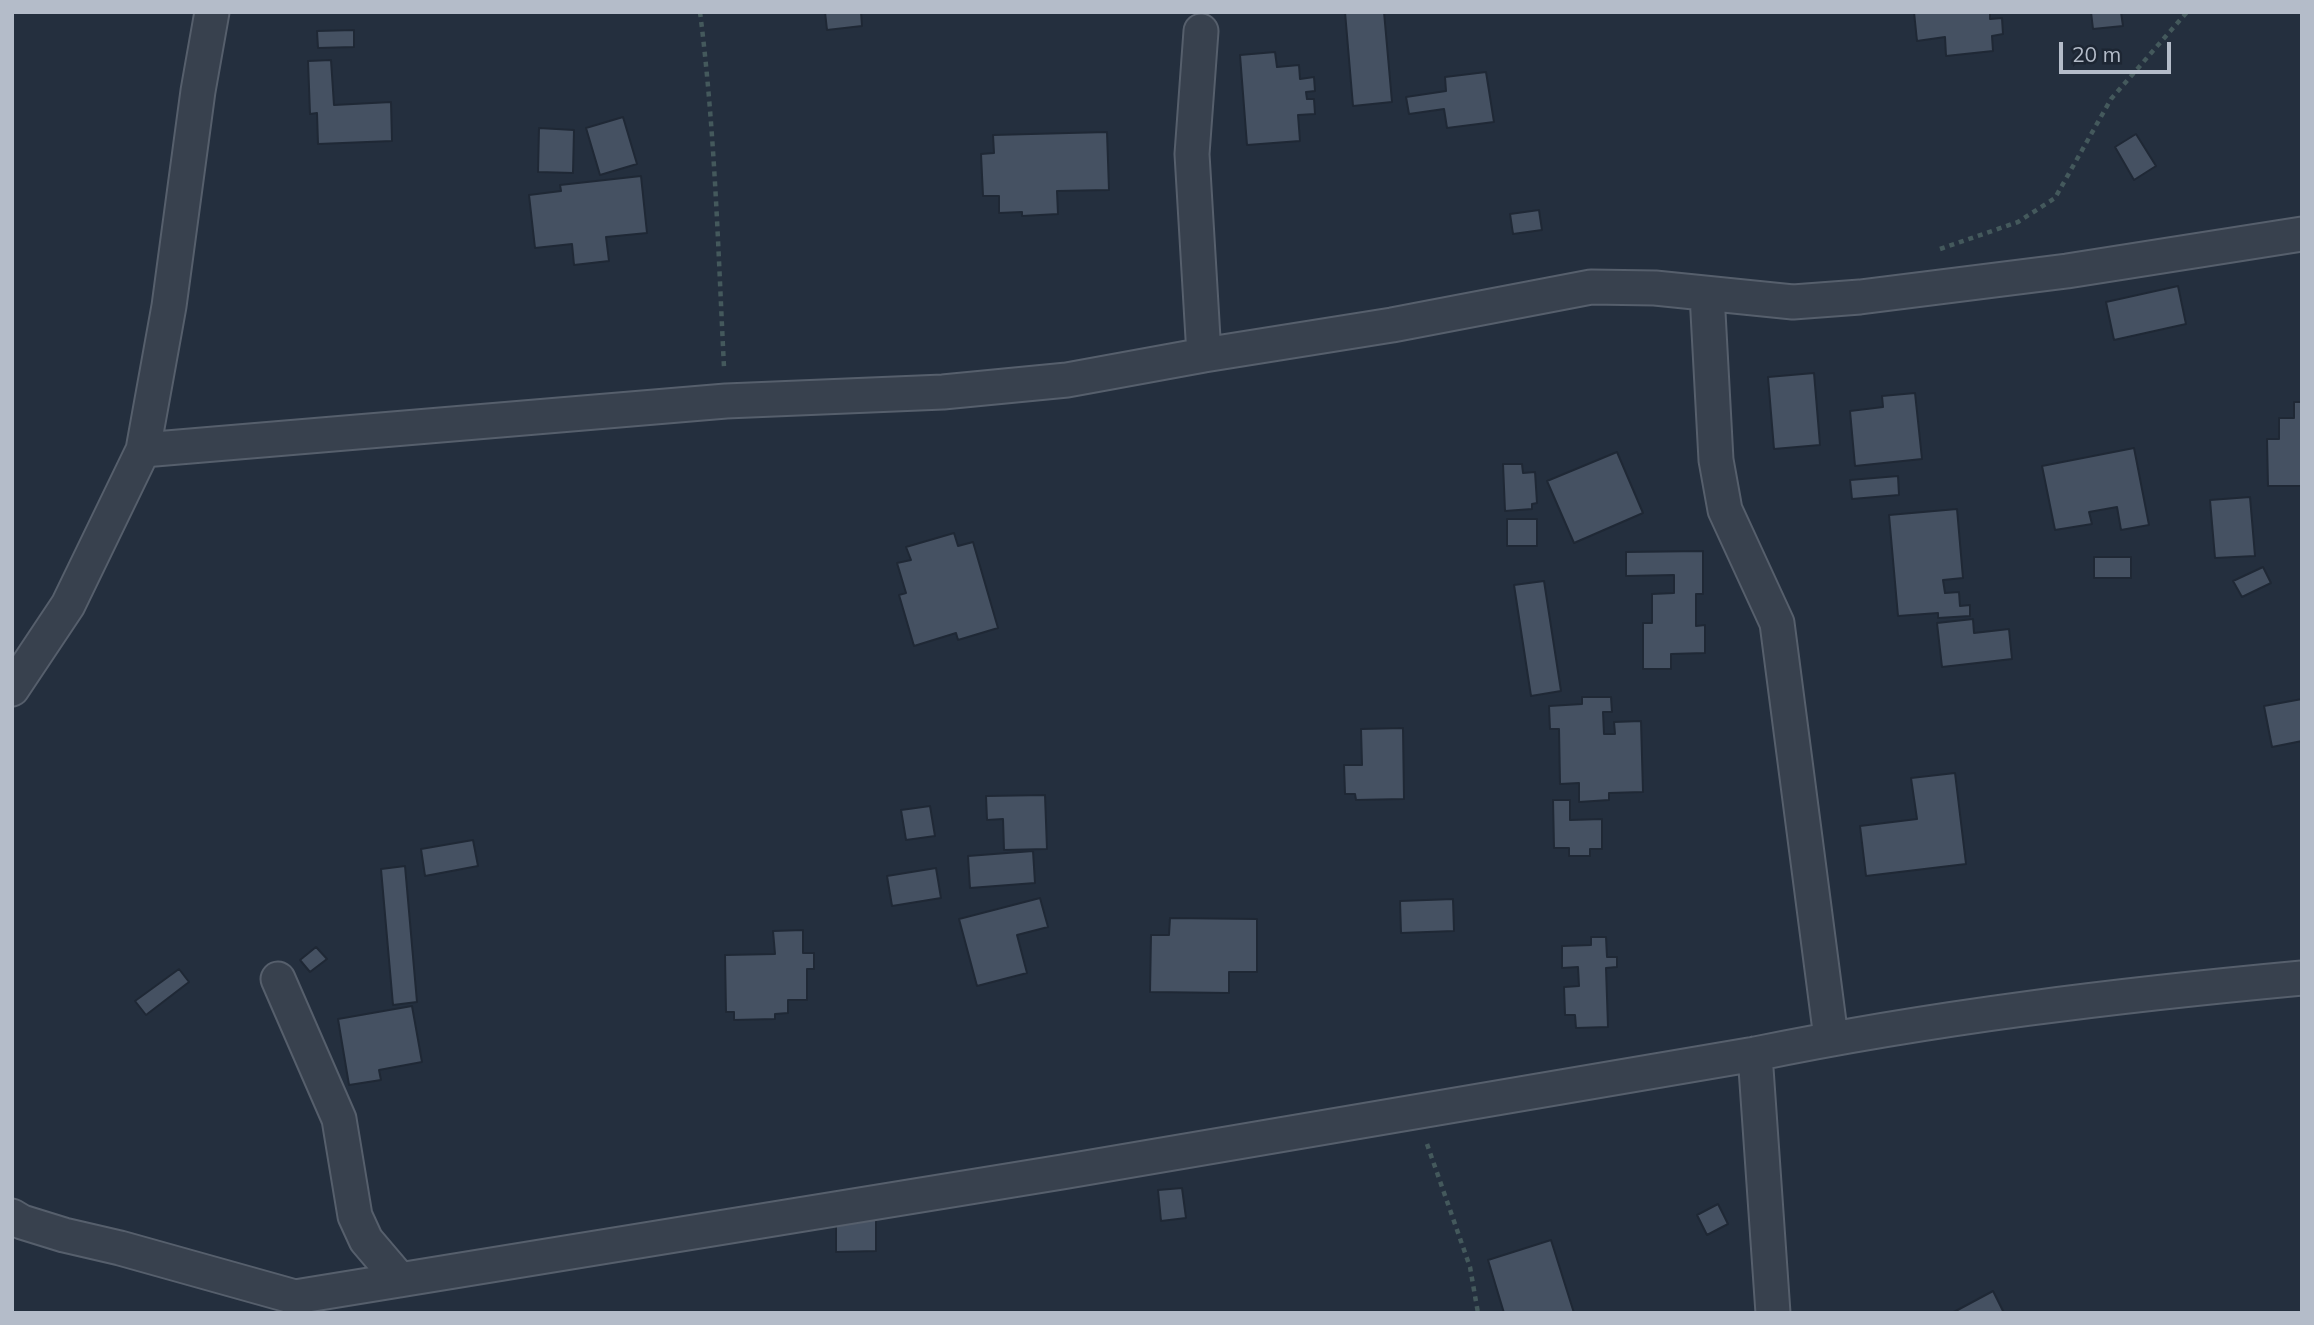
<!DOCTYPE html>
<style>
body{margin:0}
#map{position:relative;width:2314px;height:1325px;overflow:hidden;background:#242f3e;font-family:Mulish,sans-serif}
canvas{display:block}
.frame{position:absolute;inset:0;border:14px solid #b4bcc9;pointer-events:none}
.scale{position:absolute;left:2059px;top:42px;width:112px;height:32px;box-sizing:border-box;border:4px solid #b4bcc9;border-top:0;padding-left:9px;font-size:21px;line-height:24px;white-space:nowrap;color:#b4bcc9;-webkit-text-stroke:5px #1d2633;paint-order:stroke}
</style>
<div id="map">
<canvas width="2314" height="1325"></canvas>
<div class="frame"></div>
<div class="scale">20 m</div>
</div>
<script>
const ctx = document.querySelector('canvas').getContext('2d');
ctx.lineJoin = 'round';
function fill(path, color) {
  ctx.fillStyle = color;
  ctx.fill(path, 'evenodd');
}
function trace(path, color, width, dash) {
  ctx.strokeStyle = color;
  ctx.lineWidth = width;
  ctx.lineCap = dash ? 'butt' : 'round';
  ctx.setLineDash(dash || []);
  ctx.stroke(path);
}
const building = new Path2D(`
 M825 12H861L862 26 827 30Z
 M1345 12H1384L1392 102 1353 106Z
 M1914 12H1990V19L2002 18 2003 34 1992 36 1993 51 1946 56 1945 37 1917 41Z
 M2091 12H2121L2123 26 2093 29Z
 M354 30V47L318 48 317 31Z
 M1275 52 1277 67 1299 65 1300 79 1314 77 1315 91 1306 92 1307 99H1314L1315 114 1298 115 1300 141 1247 145 1240 55Z
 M331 60 334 105 391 102 392 141 318 144 317 113 310 114 308 61Z
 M1486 72 1494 122 1447 128 1444 109 1409 114 1406 97 1446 91 1445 77Z
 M623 117 637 164 600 175 586 128Z
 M539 128 574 130 573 173 538 172Z
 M1107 132 1109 190 1057 191 1058 214 1022 216V212L999 213V196H983L981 154 994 153 993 135Z
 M2136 134 2156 166 2134 180 2115 147Z
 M641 176 647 233 606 237 609 261 574 265 572 244 535 248 529 195 561 191 560 185Z
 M1539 210 1542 230 1513 234 1510 214Z
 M2178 286 2186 324 2114 340 2106 302Z
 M1814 373 1820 445 1774 449 1768 377Z
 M1915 393 1922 459 1855 466 1850 411 1883 407 1882 396Z
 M2294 402H2302V486H2268L2267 439H2279V418H2294Z
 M2134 448 2149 525 2121 530 2117 507 2089 512 2092 524 2055 530 2042 466Z
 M1617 452 1643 513 1574 543 1547 481Z
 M1503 464H1522L1523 473 1535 472 1537 503 1532 504V509L1505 511Z
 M1898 476 1899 495 1852 499 1850 480Z
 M2250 497 2255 556 2215 558 2210 500Z
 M1957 509 1963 578 1943 580 1945 593 1959 592 1960 606 1970 605V616L1938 618V613L1898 616 1889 515Z
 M1507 519H1537V546H1507Z
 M954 533 958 546 973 542 998 628 958 640 956 633 914 646 899 595 906 593 897 563 911 560 906 547Z
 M1703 551V594H1696V626L1705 625V653L1671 654V669H1643V623H1652V594L1674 593V575L1626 576V552Z
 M2094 557H2131V578H2094Z
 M2263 567 2271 583 2242 597 2233 581Z
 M1544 581 1561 691 1531 696 1514 585Z
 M1973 619 1974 633 2009 629 2012 659 1942 667 1937 623Z
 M1582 697H1611L1612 712H1603L1604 734H1615L1614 722 1641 721 1643 792 1609 793V800L1579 802V783L1560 784 1559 729H1550L1549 706 1582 704Z
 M2302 699V741L2272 747 2264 706Z
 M1403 728 1404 799 1356 800 1355 794H1345L1344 765H1362L1361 729Z
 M1955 773 1966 864 1866 876 1860 826 1917 819 1911 778Z
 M1045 795 1047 849 1004 850 1003 819 987 820 986 796Z
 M1553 800H1570V820L1602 819V849H1590V856H1569V848H1554Z
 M930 806 935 836 906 840 901 810Z
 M473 840 478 866 425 876 421 849Z
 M1033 851 1035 883 970 888 968 856Z
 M405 866 417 1002 393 1005 381 869Z
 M936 868 941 898 892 906 887 876Z
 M1040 898 1048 927 1017 935 1027 973 977 986 959 919Z
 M1453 899 1454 931 1401 933 1400 901Z
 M1170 918 1257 919V972H1229V993L1150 992 1151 935H1169Z
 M803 930V953H814V969H807V1000H788V1013L775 1014V1019L734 1020V1012H726L725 955 775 954 773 931Z
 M1591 937H1606L1607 957H1617V967L1606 968 1608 1027 1576 1028 1575 1015H1565L1564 987 1579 986 1578 967 1562 968V946L1591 945Z
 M316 947 327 959 310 972 300 960Z
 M179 969 189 982 146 1015 135 1001Z
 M412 1006 422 1062 379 1070 381 1080 349 1085 338 1019Z
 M1182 1188 1186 1218 1161 1221 1158 1190Z
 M1718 1204 1728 1224 1707 1235 1697 1215Z
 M876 1217V1251L836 1252V1218Z
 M1551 1240 1574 1313H1504L1488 1260Z
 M1993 1291 2004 1313H1952Z`);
const path = new Path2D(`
 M700 12C715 130 718 249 724 367
 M1940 249 2018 222 2055 198 2111 99 2187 12
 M1427 1144 1470 1267 1478 1313`);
const street = new Path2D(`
 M1201 31 1192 154 1204 355
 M1707 294 1716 460 1725 510 1777 623 1831 1038
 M143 450 726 401 943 392 1067 380 1204 355 1392 325 1591 287 1655 288 1793 302 1860 297 2067 271 2302 234
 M12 689 68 605 143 450 169 306 198 91 212 12
 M278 979 339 1119 355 1216 366 1240 400 1280
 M1755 1054 1773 1313
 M12 1216 22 1222 64 1235 120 1248 295 1297 1062 1172 1755 1054C1935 1017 2119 995 2302 978`);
fill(building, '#455162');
trace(building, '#1f2835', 2);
trace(street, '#565f6c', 37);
trace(path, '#44595c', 4.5, [5, 5]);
trace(street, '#38414e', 33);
</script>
